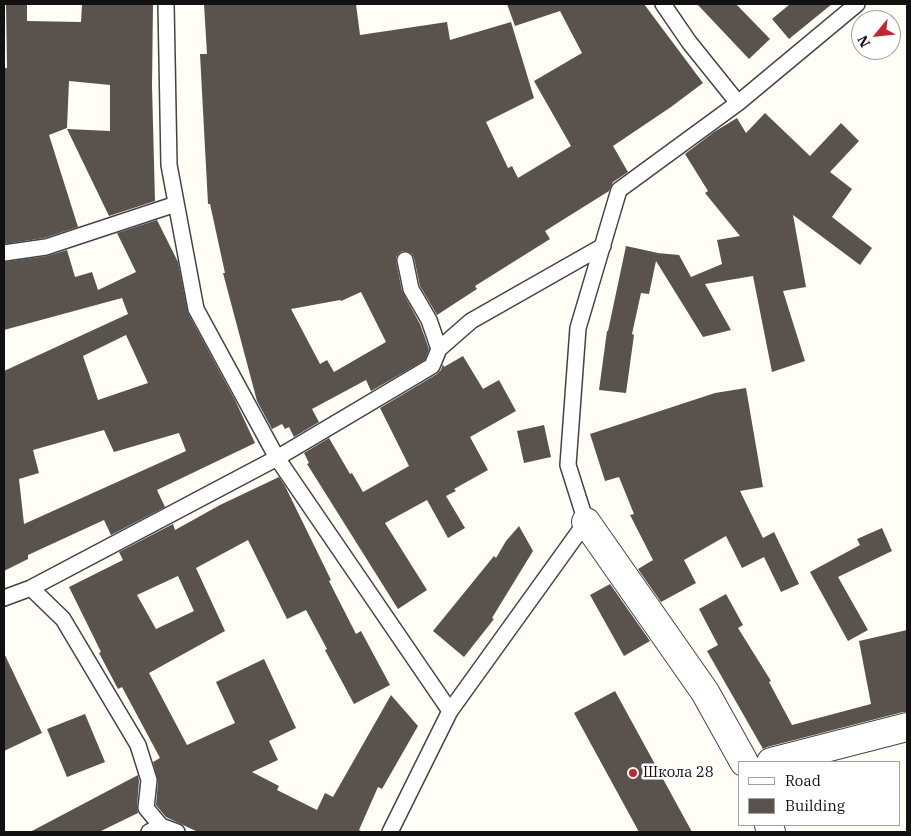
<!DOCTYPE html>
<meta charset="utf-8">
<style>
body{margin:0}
#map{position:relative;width:911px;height:836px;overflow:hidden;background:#fffdf5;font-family:"IBM Plex Serif",serif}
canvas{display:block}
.frame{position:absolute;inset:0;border:5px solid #111;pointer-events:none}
.legend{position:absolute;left:738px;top:761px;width:162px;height:65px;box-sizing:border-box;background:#fff;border:1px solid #a0a0a0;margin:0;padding:6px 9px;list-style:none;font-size:15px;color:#111}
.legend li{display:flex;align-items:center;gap:10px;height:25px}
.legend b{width:25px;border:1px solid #a0a0a0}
.north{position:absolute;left:851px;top:10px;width:50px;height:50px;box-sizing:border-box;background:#fff;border:1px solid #a0a0a0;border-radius:50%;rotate:242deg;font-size:14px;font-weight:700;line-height:20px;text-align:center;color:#111}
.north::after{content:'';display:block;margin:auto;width:18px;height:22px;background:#c4262e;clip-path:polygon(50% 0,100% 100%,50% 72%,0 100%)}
</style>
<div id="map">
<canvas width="911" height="836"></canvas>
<div class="frame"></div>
<ul class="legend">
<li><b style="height:6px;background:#fff"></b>Road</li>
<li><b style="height:14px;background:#5a524d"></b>Building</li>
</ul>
<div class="north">N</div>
</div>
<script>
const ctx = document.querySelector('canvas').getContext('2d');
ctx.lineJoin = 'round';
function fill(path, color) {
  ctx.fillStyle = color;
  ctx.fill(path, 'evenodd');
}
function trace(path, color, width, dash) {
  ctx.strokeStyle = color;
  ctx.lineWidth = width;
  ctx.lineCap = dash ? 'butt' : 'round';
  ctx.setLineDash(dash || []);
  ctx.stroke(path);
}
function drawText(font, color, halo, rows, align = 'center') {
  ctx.font = font + ' "IBM Plex Serif",serif';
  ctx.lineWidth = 5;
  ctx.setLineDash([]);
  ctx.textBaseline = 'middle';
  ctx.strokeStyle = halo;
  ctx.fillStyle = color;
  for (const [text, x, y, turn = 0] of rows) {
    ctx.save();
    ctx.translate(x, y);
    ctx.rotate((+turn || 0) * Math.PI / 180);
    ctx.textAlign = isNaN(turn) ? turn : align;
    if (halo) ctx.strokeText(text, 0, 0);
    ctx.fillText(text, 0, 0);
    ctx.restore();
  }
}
const building = new Path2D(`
 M6 4H27V21L81 22 82 4 106 5V4H153L152 86 155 201 109 216 67 129 110 131V85L69 81 67 128 49 135 78 227 44 238 4 244V68H7Z
 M204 4H356L360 35 447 22 450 40 511 22 534 98 486 122 508 168 512 166 518 178 571 146 534 81 582 53 560 11 515 26 507 4H644L703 83 671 107 613 146 628 172 613 182 609 191 545 231 550 239 475 286 477 289 437 315 420 286 414 258 412 254 407 251H403L399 253 396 257V261L402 291 420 324 429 349 425 360 371 391 366 380 312 409 319 422 294 437 289 427 285 429 282 424 272 429 257 401 223 273H225L210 204H208L200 54H207ZM361 292 386 342 334 372 327 360 320 364 291 309 340 300 341 301Z
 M697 4H736L770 39 749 59Z
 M790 4H832L789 39 772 19Z
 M765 113 810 156 841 123 859 141 830 172 852 189 832 217 872 248 860 265 793 215 806 287 783 291 805 361 772 372 753 276 705 284 731 330 703 337 656 261 649 294 641 293 632 334 634 335 626 393 599 390 607 331H608L626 246 658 253H657L679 255 691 277 722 264 717 240 740 236 705 193 708 191 685 154 714 132 737 118 746 133Z
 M157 220 178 262 188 313 235 400 255 443 157 490 165 507 111 535 104 520 28 555V559L4 571V371L128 314 122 298 4 330V262L47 256 67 250 75 277 92 272 98 290 136 272 117 233ZM126 335 148 383 98 400 83 356ZM104 430 114 452 179 433 186 451 24 524 19 479 39 473 33 450Z
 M463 356 483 389 499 380 516 411 470 437 488 470 454 489 456 491 446 496 465 528 448 538 427 500 385 523 427 590 398 609 307 464 309 463 304 453 329 438 350 474 352 473 363 492 409 466 380 408 437 374 441 370 443 364 444 367Z
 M746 388 763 487 740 491 763 538 774 532 799 584 781 592 764 557 742 568 726 536 684 560 696 583 661 602 638 569 653 560 630 515 634 514 619 477 605 481 590 434 715 393Z
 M544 425 551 457 524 463 517 431Z
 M279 477 285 486 331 580 329 581 356 634 361 631 390 685 354 704 325 650 327 649 306 610 287 619 248 540 196 568 225 631 149 673 187 745 235 723 216 682 264 659 296 728 269 741 278 760 252 772 279 786 277 790 317 810 325 793 333 797 391 695 418 726 382 789 378 787 359 830 363 832H198L166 817 156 805 158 781 153 762 160 758 122 687 118 689 99 653 101 652 69 587 123 560 119 552 173 524 175 530 220 505ZM178 576 194 611 156 629 137 595Z
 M519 526 533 551 492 618 494 619 464 657 433 631 494 556 496 558 506 541Z
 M882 528 892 551 838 577 868 630 848 641 810 572 860 545 857 539Z
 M610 584 650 641 624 656 590 595Z
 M726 594 743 625 738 628 771 681 769 682 792 725 871 704 859 641 907 630V712H903L767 747 763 749 707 651 718 645 699 609Z
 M4 653 42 733 4 751Z
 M615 691 692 832H639L574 713Z
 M85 714 105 762 67 777 47 729Z
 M138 775 139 781 137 807 138 813 99 832H30Z`);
const service = new Path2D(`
 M166 4 169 165 196 309 277 458 450 711
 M663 4 689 42 738 103
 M4 253 46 247 176 204
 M405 260 411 289 429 320 439 349
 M31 588 63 619 138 745 149 780 146 808 161 826
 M4 598 31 588 277 458 432 366 439 349 471 321 603 246
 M149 832 161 826 177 832
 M390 832 450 711 586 522 568 465 578 328 619 190 738 103 857 4`);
const minor = new Path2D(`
 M586 522 705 692 744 762
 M771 762 907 727
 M769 825 771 832`);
const markers = [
 [633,773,5,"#c4262e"]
];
const poiNames = [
 ["Школа 28",643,773]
];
fill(building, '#5a524d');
trace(service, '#444', 18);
trace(minor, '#444', 30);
trace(service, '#fff', 15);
trace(minor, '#fff', 28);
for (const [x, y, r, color] of markers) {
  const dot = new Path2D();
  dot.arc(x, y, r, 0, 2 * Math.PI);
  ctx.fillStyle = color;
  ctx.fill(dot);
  trace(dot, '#fff', 2);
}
drawText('15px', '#111', '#fff', poiNames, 'left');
</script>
